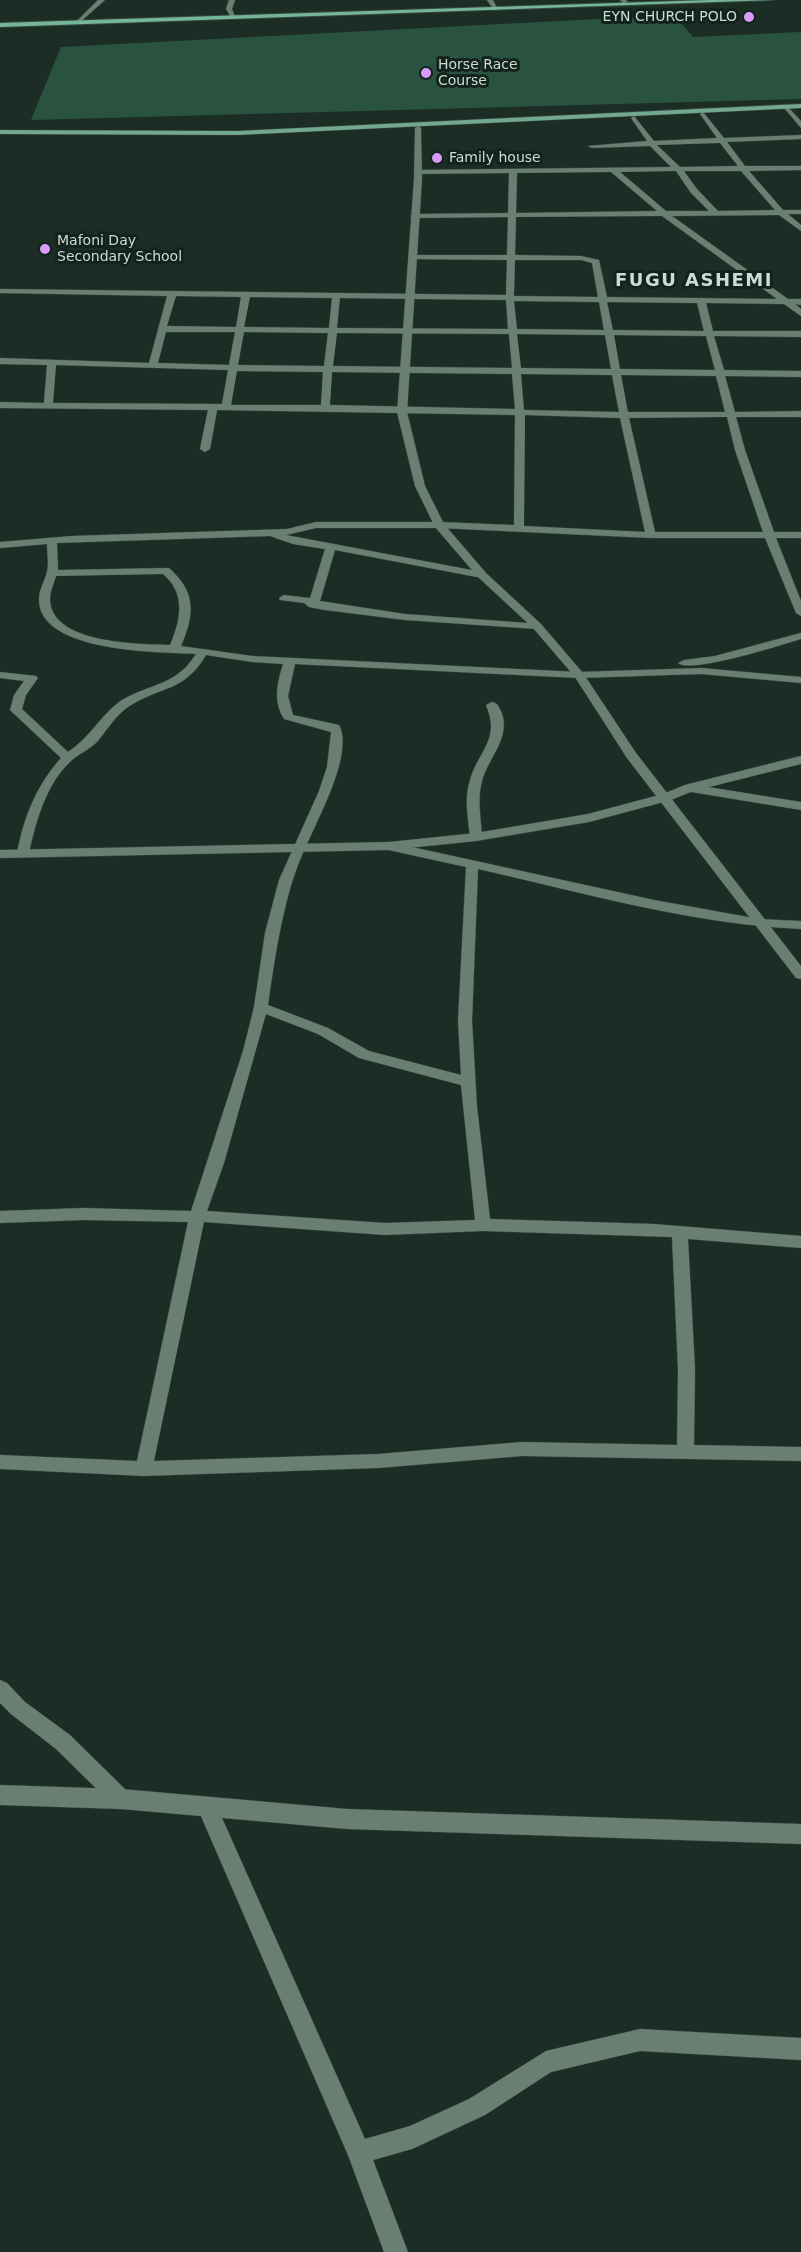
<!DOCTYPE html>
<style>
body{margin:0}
canvas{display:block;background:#1b2d25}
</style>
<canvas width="801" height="2252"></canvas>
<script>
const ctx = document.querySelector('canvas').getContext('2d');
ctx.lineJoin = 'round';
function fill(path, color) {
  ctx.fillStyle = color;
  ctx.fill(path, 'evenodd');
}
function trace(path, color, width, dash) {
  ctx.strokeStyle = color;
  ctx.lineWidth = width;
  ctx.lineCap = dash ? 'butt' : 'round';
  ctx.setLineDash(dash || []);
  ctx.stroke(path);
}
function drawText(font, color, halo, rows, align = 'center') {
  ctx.font = font + ' "DejaVu Sans",sans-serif';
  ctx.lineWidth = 6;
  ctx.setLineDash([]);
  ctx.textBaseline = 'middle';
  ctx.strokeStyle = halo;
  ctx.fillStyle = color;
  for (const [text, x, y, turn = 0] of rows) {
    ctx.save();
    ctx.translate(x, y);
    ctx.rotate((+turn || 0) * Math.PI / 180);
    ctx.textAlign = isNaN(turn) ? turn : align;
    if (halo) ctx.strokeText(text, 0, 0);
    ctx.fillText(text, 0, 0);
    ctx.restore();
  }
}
const green = new Path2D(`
 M674 15 693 37 801 32V99L31 120 61 47Z`);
const minor = new Path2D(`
 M98 0H105L79 23H75Z
 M229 0H235L232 9 235 17 232 19 226 9Z
 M487 0H493L498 10H494Z
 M620 0H626L628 2 623 3Z
 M788 107 801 121V128L785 109Z
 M703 112 724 138 801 135V139L727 142 745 166H801V170L749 171 783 210H801V214H788L801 225V231L779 215 672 216 788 299H801V305L795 304 801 309V316L784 304 706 303 713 331H801V337L714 336 724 370 801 371V377L725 376 735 412 801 411V417H736L745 450 774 532H801V538H776L801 601V616L796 613 765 538H651L439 528H316L286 535 482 572 487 575 482 578 335 550 320 601 405 614 541 624 542 626 537 629 405 620 325 610 309 607 304 603 280 600 279 598 284 595 310 598 325 549 293 544 270 536 57 543 58 570 169 568C196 592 195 614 181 646L252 656 579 672 701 668 801 677V683L701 674 579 678 295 664 288 696 293 715 339 725C347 739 340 765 335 779 323 814 303 847 292 882 280 922 274 963 268 1005L328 1028 369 1051 461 1075 458 1021 466 867 384 849V843L389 842 654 900 759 919 801 921V929C692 924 584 893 478 869L472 1021 477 1107 490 1219 654 1224 801 1236V1248L688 1239 695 1369 694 1445 801 1447V1461L522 1456 378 1468 144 1476 0 1469V1455L137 1461 188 1222 84 1220 0 1223V1211L84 1208 191 1211 243 1051 254 1007 265 933 279 880 319 791 327 767 331 732 284 719C273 701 277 684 283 664L252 662 206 655C184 692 164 685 131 705 116 714 108 729 97 742 89 750 78 754 71 761 46 784 36 821 29 853L28 856H18L17 853C24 817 36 786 61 758L10 710 14 695 24 681 0 678V672L36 676 38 678 26 695 22 709 68 752C91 737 101 714 122 700 151 683 176 686 196 654 161 652 38 653 39 599 39 590 45 580 47 572 49 563 47 553 47 544L0 548V542L72 536 287 529 316 522H439L514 525 515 415 217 410 210 449 205 452 200 449 208 410 0 408V402L44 403 47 365 0 364V358L149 363 167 296 0 293V289L506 295 507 260 412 259 408 257 412 255H507L508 217 414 218 410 216 414 214 508 213 509 173 418 174 415 170 671 167 650 146 592 148 588 146 647 141 631 118 634 116 654 141 717 138 700 114ZM720 143 738 166 680 167 657 145ZM676 171 691 193 709 211H666L620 172ZM684 171H741L775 210 718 211 697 189ZM611 172 657 211 516 213 517 173ZM662 216 777 299 607 297 599 260 581 256 515 255 516 217ZM515 260H581L592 263 598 297 514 296ZM176 296 241 297 236 327 167 326ZM250 297 332 298 329 328 244 327ZM340 298 506 300 508 329 337 328ZM514 301 599 302 604 330 517 329ZM607 302 697 303 704 331 613 330ZM166 332H235L229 365 158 363ZM244 332 328 333 324 366 238 365ZM337 333 509 334 512 368 333 366ZM517 334 605 335 611 369 521 368ZM614 335 706 336 715 370 620 369ZM56 365 228 370 222 404 53 403ZM237 371 323 372 321 405H231ZM332 372 512 374 515 409 330 405ZM521 374 612 375 619 412 524 410ZM621 375 716 376 725 412H628ZM525 415 620 418 645 532 524 526ZM727 417 735 450 763 532H655L629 418ZM163 574C186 593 181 620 170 645 139 644 49 644 50 598 50 592 54 583 56 576ZM266 1014 318 1034 359 1058 461 1085 475 1220 385 1223 207 1211 224 1163ZM204 1222 385 1235 483 1231 672 1237 678 1369 677 1445 522 1442 378 1454 154 1461Z
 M801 633V639C781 645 691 674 678 663L684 660 715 656Z
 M492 702C498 703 498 706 501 711 512 737 488 758 482 781 477 799 481 818 482 837L476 841 470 837C468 818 464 798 470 780 478 751 501 740 486 705Z
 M689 784 801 802V810L685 791 683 788Z
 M0 1680 7 1683 25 1702 70 1735 128 1792 131 1799 128 1806 121 1809 114 1806 56 1749 11 1714 0 1703Z
 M207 1797 214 1800 365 2139 410 2126 469 2099 546 2051 640 2029 801 2038V2060L640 2051 551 2072 485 2115 412 2149 373 2160 408 2252H384L348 2155 197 1807 200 1800Z`);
const tertiary = new Path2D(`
 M418 126 421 128 422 179 407 412 425 486 444 524 486 573 541 624 583 673 636 753 801 966V979L796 978 627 758 575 677 533 628 478 577 435 527 415 486 397 412 414 179 415 128Z
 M0 1785 121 1789 347 1809 801 1824V1844L347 1829 121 1809 0 1805Z`);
const secondary = new Path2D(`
 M801 756V764L693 791 671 800 589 822 476 841 389 850 0 858V850L389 842 476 833 588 814 663 794 685 785Z`);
const primary = new Path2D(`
 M801 104V108L237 135 0 134V130L237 131Z`);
const trunk = new Path2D(`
 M709 0H773L0 27V23Z`);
const markers = [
 [749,17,6,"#d89bf8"],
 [426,73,6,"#d89bf8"],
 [437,158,6,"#d89bf8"],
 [45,249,6,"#d89bf8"]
];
const farPoinames = [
 ["EYN CHURCH POLO",737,17,"right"],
 ["Horse Race",438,65],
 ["Course",438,81],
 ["Family house",449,158],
 ["Mafoni Day",57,241],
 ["Secondary School",57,257]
];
const farDistrictnames = [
 ["FUGU ASHEMI",694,281]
];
fill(green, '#2a5240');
trace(minor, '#3a4842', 1);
trace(tertiary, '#3a4842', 1);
trace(secondary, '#3a4842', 1);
trace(primary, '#3a4842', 1);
trace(trunk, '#3a4842', 2);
fill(minor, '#6a7f74');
fill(tertiary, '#6a7f74');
fill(secondary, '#6a7f74');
fill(primary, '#71a88f');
fill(trunk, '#74b698');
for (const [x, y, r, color] of markers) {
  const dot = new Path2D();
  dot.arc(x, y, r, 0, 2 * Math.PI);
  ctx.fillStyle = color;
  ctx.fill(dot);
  trace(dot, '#12231b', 2);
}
drawText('14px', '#cfdad5', '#12231b', farPoinames, 'left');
ctx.letterSpacing = '1.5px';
drawText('bold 18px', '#cfdad5', '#12231b', farDistrictnames);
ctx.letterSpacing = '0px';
</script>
